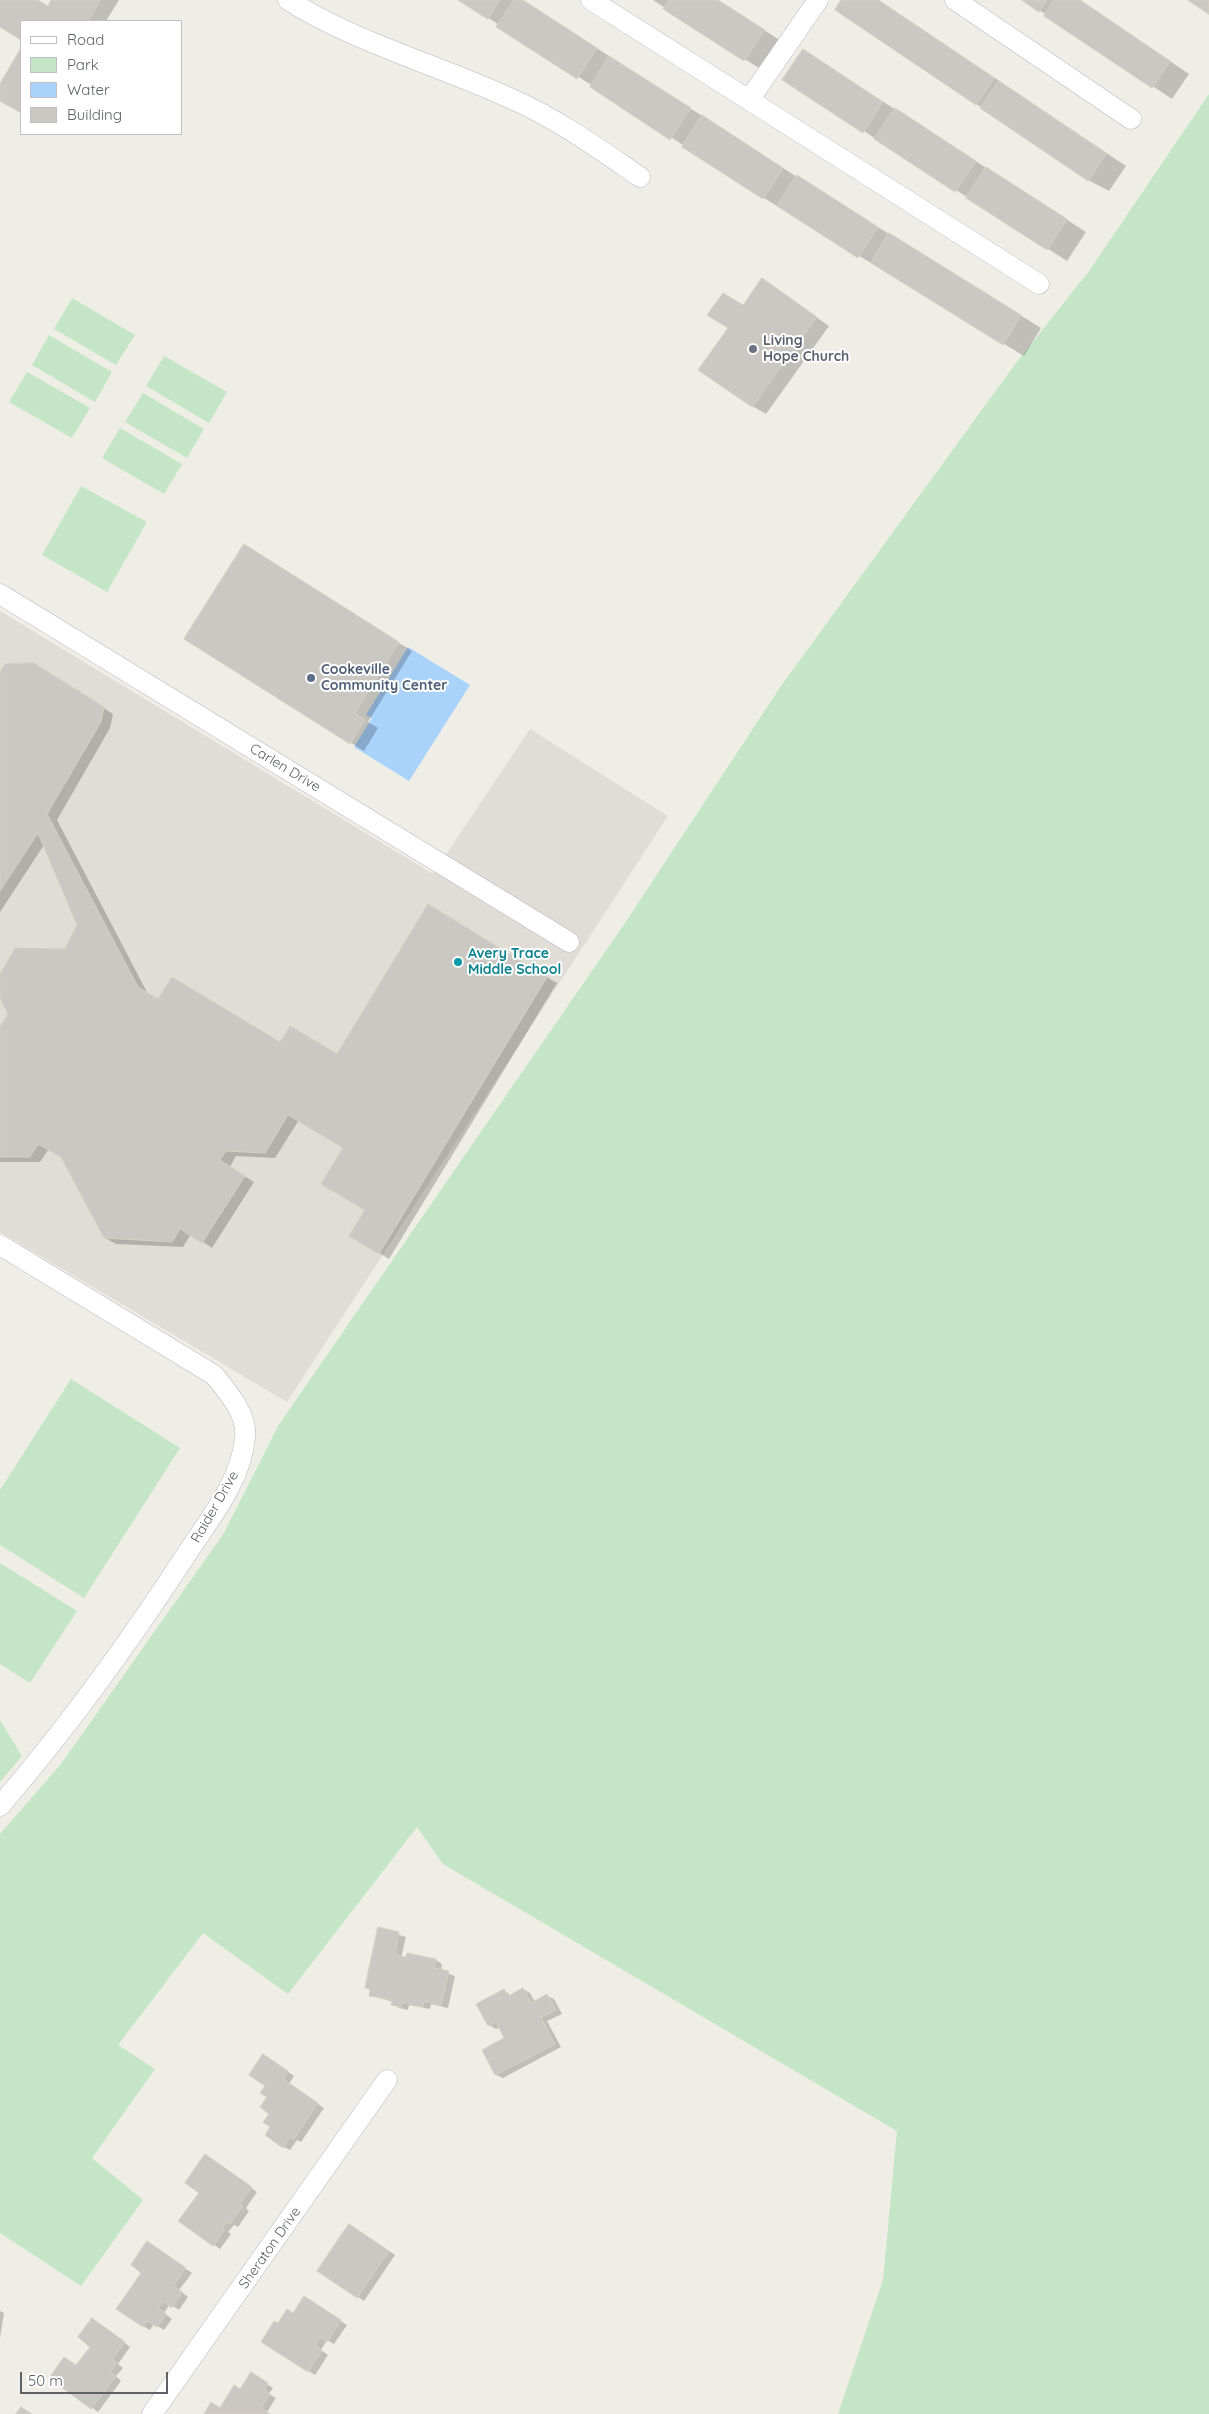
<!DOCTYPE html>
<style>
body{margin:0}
#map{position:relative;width:1209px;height:2414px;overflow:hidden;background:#efeee6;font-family:Quicksand,sans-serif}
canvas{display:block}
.legend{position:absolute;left:20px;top:20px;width:162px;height:115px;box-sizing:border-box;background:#fff;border:1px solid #bfc0c2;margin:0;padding:6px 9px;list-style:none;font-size:15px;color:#5e6166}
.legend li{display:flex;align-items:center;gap:10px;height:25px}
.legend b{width:25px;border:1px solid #bfc0c2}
.scale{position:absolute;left:20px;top:2372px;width:148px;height:22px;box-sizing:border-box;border:2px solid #5e6166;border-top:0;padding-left:6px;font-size:15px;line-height:18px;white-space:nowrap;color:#5e6166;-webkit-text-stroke:4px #fff;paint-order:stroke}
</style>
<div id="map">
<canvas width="1209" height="2414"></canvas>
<ul class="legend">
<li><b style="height:6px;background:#fff"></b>Road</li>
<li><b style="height:14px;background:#c4e6c6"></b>Park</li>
<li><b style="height:14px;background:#aad3fc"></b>Water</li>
<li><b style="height:14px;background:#cbc8c4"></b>Building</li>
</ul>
<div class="scale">50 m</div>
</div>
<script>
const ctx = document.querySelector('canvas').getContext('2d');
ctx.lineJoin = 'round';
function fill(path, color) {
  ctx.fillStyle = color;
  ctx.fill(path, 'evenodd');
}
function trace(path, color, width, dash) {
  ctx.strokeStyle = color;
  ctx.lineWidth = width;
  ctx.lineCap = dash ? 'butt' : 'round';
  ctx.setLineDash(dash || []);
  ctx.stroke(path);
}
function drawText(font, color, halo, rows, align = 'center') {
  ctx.font = font + ' Quicksand,sans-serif';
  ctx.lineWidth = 4;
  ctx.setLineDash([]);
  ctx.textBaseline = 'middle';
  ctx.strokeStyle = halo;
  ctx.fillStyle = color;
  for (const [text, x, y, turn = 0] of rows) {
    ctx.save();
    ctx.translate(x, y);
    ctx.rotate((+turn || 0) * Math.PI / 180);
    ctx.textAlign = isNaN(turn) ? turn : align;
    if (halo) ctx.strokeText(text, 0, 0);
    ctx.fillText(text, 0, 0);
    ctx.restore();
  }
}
const education = new Path2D(`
 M0 611 433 874 530 729 668 816 287 1402 0 1232Z`);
const green = new Path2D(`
 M1209 94V2414H838L883 2280 897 2131 443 1864 417 1827 288 1994 203 1933 118 2045 155 2069 92 2158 143 2200 81 2286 0 2233V1834L61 1764 224 1533 278 1426 625 923 781 686 1013 367 1089 271Z
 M72 298 135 335 116 365 54 329Z
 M49 335 112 372 95 402 32 365Z
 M164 356 227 392 209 423 146 386Z
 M27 372 90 408 72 438 9 402Z
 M143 393 204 429 187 458 125 422Z
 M120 428 182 464 164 494 102 458Z
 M81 486 147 522 107 592 42 555Z
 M71 1379 180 1448 84 1598 0 1545V1490Z
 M0 1563 77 1611 30 1683 0 1664Z
 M0 1720 22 1756 0 1782Z`);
const water = new Path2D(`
 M408 647 470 685 409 781 354 747 372 718 366 715Z`);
const shadow = new Path2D(`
 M0 0H36L48 7 52 0H119L106 21H21V38L0 26Z
 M461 0H522L797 177 1041 328 1024 356 764 198Z
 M653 0H718L784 43 765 72Z
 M843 0H879L1126 166 1109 191 1088 180 837 9Z
 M1024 0H1080L1189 74 1172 99Z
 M21 50V112L0 99V87Z
 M823 63 1086 232 1067 261 784 80Z
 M763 280 829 326 766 414 752 406Z
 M258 554 412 651 368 722 378 728 364 751 186 639Z
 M45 671 113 714 110 728 57 820 148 994 159 1001 281 1044 337 1056 428 906 557 983 389 1259 351 1236 366 1209 345 1147 299 1120 275 1158 236 1156 230 1167 254 1182 212 1248 191 1234 183 1247 116 1244 105 1238 62 1156 49 1149 40 1162H0V1029L9 1014 0 995V977L66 950 79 925 44 845 0 912V674Z
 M379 1929 406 1937 401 1958 436 1960 442 1964 441 1971 455 1976 448 2008 431 2004 430 2009 409 2005 408 2010 399 2008 392 2004 393 2002 370 1995 371 1990 366 1988Z
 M523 1989 530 1993 535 2002 547 1996 554 1999 562 2014 547 2021 561 2047 503 2078 496 2075 483 2050 506 2039 499 2027 496 2029 489 2025 504 1990 511 1996Z
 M270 2059 294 2076 289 2084 324 2108 301 2142 297 2140 290 2150 284 2147 272 2126 267 2085Z
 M212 2160 257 2192 246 2208 249 2211 238 2227 234 2225 228 2232 231 2234 220 2249 180 2221 201 2192Z
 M355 2229 395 2255 364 2301 319 2270Z
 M154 2247 192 2273 179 2290 188 2297 179 2310 170 2304 164 2313 172 2319 164 2330 154 2324 150 2330 143 2326V2272Z
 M311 2302 347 2325 334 2344 327 2340 321 2350 328 2355 315 2375 262 2341 279 2325Z
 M0 2311 4 2313 0 2338Z
 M99 2323 130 2347 118 2364 123 2368 116 2376 121 2381 98 2412 51 2377 76 2366 92 2346Z
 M251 2374 273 2388 269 2394 276 2398 267 2412 269 2414H206L221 2409 241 2390Z`);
const building = new Path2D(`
 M0 0H38L48 6 51 0H100L88 21H21V40L0 27Z
 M458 0H500L488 19Z
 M514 0H523L597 48 577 79 496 27Z
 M669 0H718L765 30 744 61 663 9Z
 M841 0H878L994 78 976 105 835 10Z
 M1022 0H1047L1039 12Z
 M1054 0H1080L1170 61 1152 88 1044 16Z
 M1188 0H1209V14Z
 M21 48V113L0 101V84Z
 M803 49 883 102 863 133 782 80Z
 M609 56 691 108 670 140 590 87Z
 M999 81 1106 154 1088 181 980 108Z
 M895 108 976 161 955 192 874 139Z
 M702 115 783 168 763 199 682 147Z
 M986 167 1067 219 1047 250 966 198Z
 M797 175 878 227 858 258 777 206Z
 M889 233 1021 315 1003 345 871 263Z
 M762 278 817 317 752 407 698 370 728 328 707 315 723 293 743 305Z
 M244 544 399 642 355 713 365 720 350 744 184 639Z
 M34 663 104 707 101 722 47 814 138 987 158 999 172 977 280 1042 290 1026 337 1054 428 904 547 977 379 1254 349 1236 365 1210 321 1184 343 1148 288 1115 265 1153 226 1151 220 1160 245 1176 202 1243 180 1229 172 1242 104 1238 61 1157 38 1144 30 1157H0V1027L8 1014 0 998V974L15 948 65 949 77 925 38 833 0 891V672L5 664Z
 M378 1927 399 1932 395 1955 406 1957 407 1953 436 1959 434 1968 449 1971 441 2005 424 2001 423 2007 402 2002 401 2007 391 2005 392 2000 369 1996 370 1989 365 1988Z
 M523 1988 531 2003 547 1994 556 2010 541 2018 555 2044 495 2075 482 2050 504 2038 496 2022 488 2026 476 2004 504 1989 508 1996Z
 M263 2054 288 2071 283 2079 318 2103 294 2139 290 2137 283 2148 265 2135 270 2127 263 2122 269 2114 260 2107 267 2097 260 2093 265 2086 249 2075Z
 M205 2154 252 2187 240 2204 243 2206 230 2224 227 2222 222 2228 225 2229 213 2246 178 2221 199 2193 185 2183Z
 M349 2224 389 2251 357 2298 317 2271Z
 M147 2241 186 2268 173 2286 182 2292 172 2308 163 2301 158 2308 166 2314 157 2327 147 2321 143 2327 116 2309 141 2273 131 2265Z
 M304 2296 341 2320 327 2342 320 2337 315 2346 322 2350 308 2372 261 2342 274 2321 278 2323 287 2309 293 2313Z
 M92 2318 125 2342 112 2359 117 2363 110 2372 116 2376 91 2409 49 2378 64 2357 76 2365 90 2347 78 2337Z
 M251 2372 268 2383 264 2389 270 2394 261 2408 270 2414H204L211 2402 220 2408 234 2385 240 2389Z
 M21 2407 32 2414H16Z`);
const street = new Path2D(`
 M288 0C358 44 439 65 514 100 559 120 599 149 640 177
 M591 0 749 100
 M818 0 749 100 1039 284
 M955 0 1131 119
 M0 594 569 942
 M0 1245 214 1375C228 1392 248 1415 245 1438 241 1482 208 1521 184 1558 128 1644 67 1728 0 1806
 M152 2414 387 2080`);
const markers = [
 [753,349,5,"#6b7280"],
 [311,678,5,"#5c6f8a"],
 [458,962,5,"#0f9aa8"]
];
const worshipNames = [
 ["Living",763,341],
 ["Hope Church",763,357]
];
const serviceNames = [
 ["Cookeville",321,670],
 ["Community Center",321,686]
];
const streetNames = [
 ["Carlen Drive",285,768,31],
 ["Raider Drive",215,1507,-60],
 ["Sheraton Drive",270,2248,-55]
];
const cultureNames = [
 ["Avery Trace",468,954],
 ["Middle School",468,970]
];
fill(education, '#dfddd5');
fill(green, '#c4e6c6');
fill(water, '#aad3fc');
fill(shadow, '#0003');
fill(building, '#cbc8c4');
trace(building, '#d4d0c5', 1);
trace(street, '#b7b8bc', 21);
trace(street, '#fff', 20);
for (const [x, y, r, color] of markers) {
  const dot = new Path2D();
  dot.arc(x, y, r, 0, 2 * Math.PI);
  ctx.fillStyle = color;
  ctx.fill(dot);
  trace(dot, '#fff', 2);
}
drawText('bold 14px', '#5b616d', '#fff', worshipNames, 'left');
drawText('bold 14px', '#4e5e75', '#fff', serviceNames, 'left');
drawText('14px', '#5e6166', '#fff', streetNames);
drawText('bold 14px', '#0d838f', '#fff', cultureNames, 'left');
</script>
